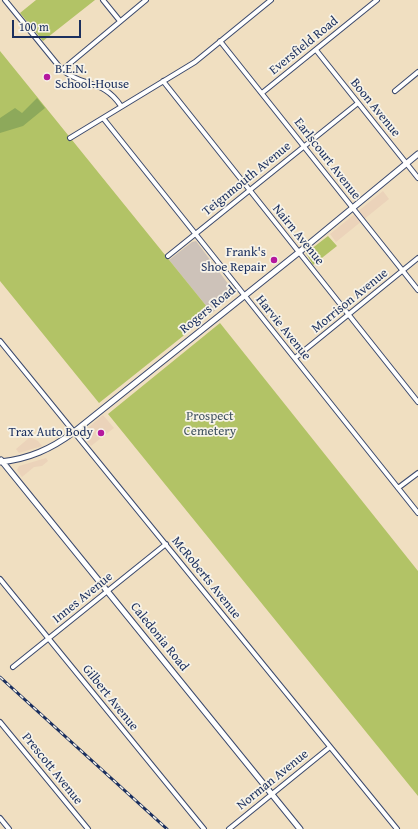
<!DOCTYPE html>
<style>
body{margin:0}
#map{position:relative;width:418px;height:829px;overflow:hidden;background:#f0dfc1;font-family:"Gentium Book Plus",serif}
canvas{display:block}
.scale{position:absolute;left:12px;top:20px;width:69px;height:18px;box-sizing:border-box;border:2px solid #1b2f5e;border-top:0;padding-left:5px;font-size:12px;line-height:14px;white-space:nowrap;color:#1b2f5e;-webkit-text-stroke:3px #f7f3e8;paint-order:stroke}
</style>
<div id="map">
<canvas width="418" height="829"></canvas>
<div class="scale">100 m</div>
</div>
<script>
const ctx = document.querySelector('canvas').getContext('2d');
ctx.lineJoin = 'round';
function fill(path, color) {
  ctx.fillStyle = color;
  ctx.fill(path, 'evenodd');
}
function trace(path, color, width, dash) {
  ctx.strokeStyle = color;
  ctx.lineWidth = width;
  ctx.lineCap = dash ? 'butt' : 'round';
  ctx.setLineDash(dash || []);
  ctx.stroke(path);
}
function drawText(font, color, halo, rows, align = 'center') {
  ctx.font = font + ' "Gentium Book Plus",serif';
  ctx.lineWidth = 3.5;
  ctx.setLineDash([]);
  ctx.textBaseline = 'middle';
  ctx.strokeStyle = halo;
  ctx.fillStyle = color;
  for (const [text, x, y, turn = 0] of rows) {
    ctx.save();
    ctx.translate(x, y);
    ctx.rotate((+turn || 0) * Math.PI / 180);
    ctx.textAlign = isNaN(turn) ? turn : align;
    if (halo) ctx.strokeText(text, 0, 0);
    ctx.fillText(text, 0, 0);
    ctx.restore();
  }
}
const built = new Path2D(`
 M383 191 389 199 336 242 330 234Z
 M103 415 114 428 91 446 83 436 82 433Z
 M30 437 38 441 42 446 19 453 16 449Z
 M46 458 48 461 42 466 34 467 22 477 17 470 19 466Z`);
const industrial = new Path2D(`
 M196 241 235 293 234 295 212 313 169 260 192 242Z`);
const green = new Path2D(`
 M36 0H95L43 41 20 13Z
 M0 51 212 313 99 403 0 281Z
 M328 236 337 246 313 265 306 253Z
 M220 323 418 571V796L108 414Z`);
const forest = new Path2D(`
 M37 98 45 108 23 126 0 133V118L15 108 22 113Z`);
const minor = new Path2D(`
 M5 0 62 70C85 88 103 79 121 106
 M103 0 120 21
 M220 41 418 290
 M316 50 418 178
 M62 70 146 0
 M163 81 418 402
 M395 91 418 72
 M262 93 377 0
 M103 118 418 513
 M70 138 195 62 271 0
 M168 256 358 103
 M0 341 397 829
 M295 358 418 258
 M398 488 418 473
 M0 579 204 829
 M13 667 166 544
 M0 722 88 829
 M0 818 9 829
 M229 829 330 747`);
const tertiary = new Path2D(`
 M1 460 300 829
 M0 462C29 459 51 449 74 432L298 253 418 154`);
const rail = new Path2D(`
 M0 677 167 829`);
const markers = [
 [47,77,4,"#b5179e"],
 [274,260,4,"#b5179e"],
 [101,433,4,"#b5179e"]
];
const streetNames = [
 ["Eversfield Road",304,46,-39],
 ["Boon Avenue",375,108,51],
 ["Earlscourt Avenue",327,159,52],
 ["Teignmouth Avenue",247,179,-39],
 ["Nairn Avenue",298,235,51],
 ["Morrison Avenue",350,301,-39],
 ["Rogers Road",208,310,-39],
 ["Harvie Avenue",283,328,51],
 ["McRoberts Avenue",206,578,51],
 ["Innes Avenue",83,598,-39],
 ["Caledonia Road",159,637,51],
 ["Gilbert Avenue",110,698,51],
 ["Prescott Avenue",52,769,51],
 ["Norman Avenue",273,780,-39]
];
const poiNames = [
 ["B.E.N.",55,70,"left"],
 ["School-House",55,85,"left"],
 ["Frank's",266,253],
 ["Shoe Repair",266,268],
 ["Trax Auto Body",93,433]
];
const parkNames = [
 ["Prospect",210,417],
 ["Cemetery",210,432]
];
fill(built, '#ebd3ba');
fill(industrial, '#cdc2b9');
fill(green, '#b2c366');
fill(forest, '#8da95b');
trace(minor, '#3b496d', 6);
trace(tertiary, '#3b496d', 7);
trace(minor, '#fff', 4);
trace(tertiary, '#fff', 5);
trace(rail, '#1b2f5e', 3);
trace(rail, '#f7f3e8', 1.5, [4.5]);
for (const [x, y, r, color] of markers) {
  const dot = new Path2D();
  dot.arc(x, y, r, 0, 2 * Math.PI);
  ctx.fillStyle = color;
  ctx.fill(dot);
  trace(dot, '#f7f3e8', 1.5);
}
drawText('13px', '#1b2f5e', '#f7f3e8', streetNames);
drawText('13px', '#1b2f5e', '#f7f3e8', poiNames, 'right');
drawText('13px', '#415460', '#f7f3e8', parkNames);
</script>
